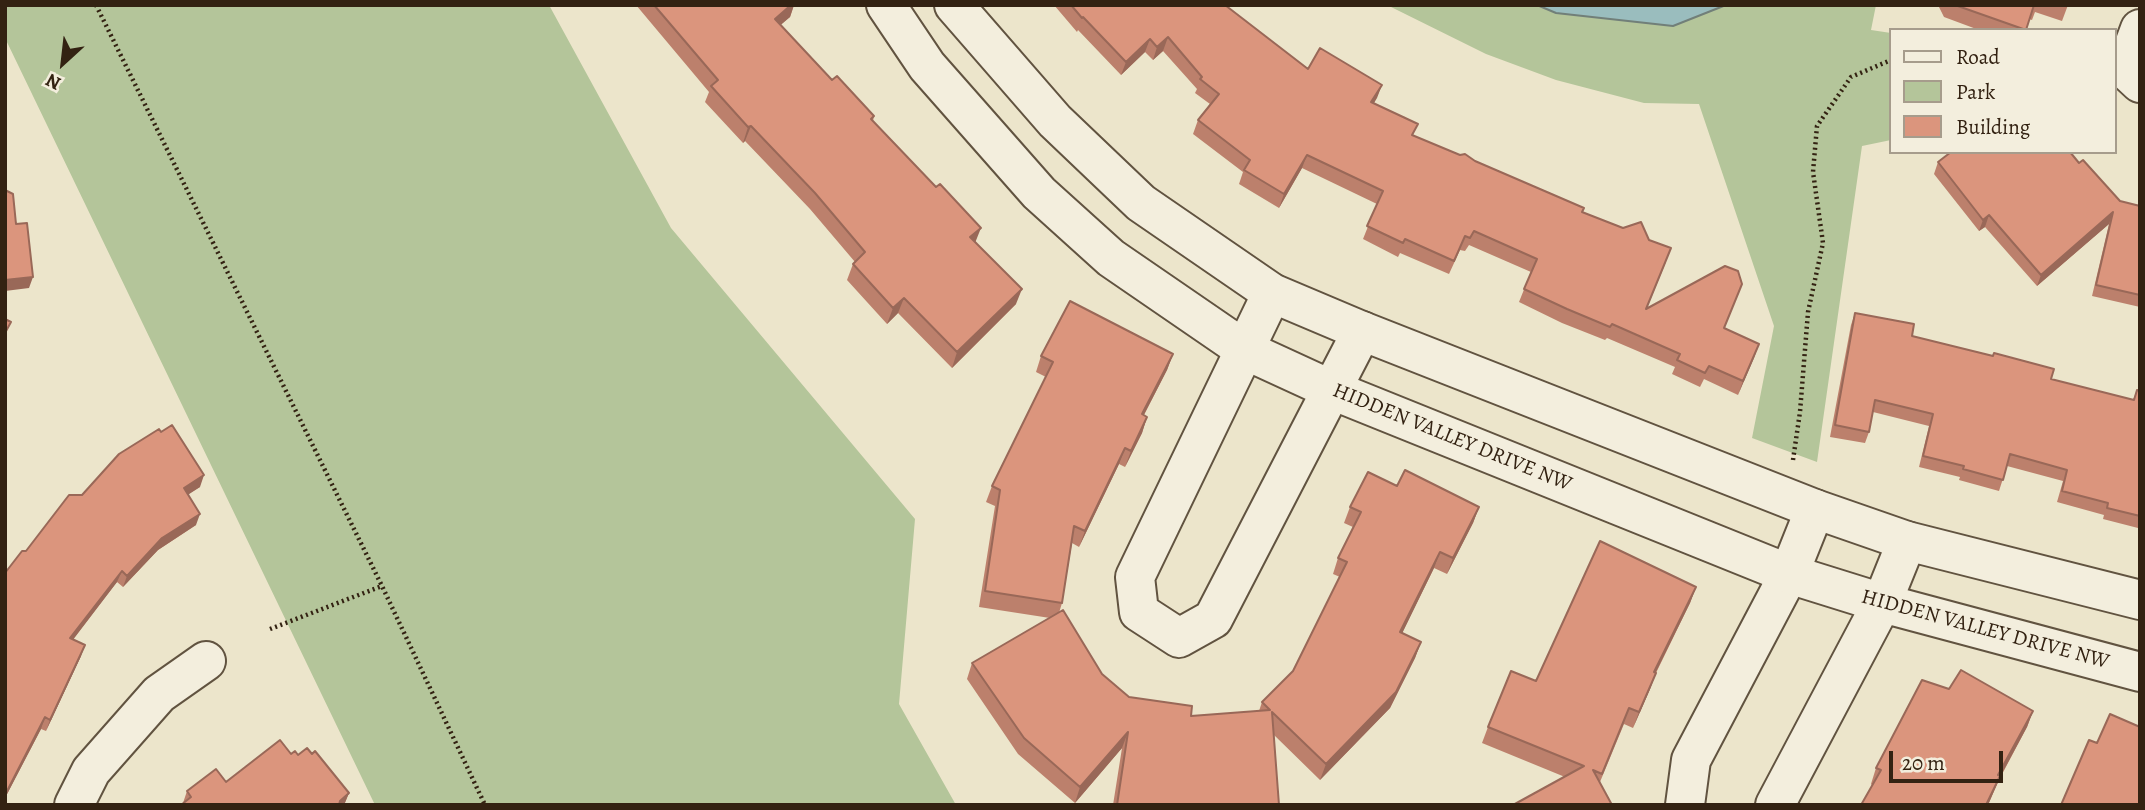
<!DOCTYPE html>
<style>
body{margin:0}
#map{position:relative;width:2145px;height:810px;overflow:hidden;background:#ece5cb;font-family:Alegreya,serif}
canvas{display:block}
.frame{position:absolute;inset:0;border:7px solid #332212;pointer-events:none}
.legend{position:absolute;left:1889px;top:28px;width:228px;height:126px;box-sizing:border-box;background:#f3eedd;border:2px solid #a69c8c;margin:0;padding:9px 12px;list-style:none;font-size:21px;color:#332212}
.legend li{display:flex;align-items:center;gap:14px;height:35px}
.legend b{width:35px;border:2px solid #a69c8c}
.north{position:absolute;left:28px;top:28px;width:70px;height:70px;-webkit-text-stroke:5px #f3eedd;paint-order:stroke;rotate:207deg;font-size:19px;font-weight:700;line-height:28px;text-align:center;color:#332212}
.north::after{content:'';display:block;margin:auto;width:24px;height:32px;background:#332212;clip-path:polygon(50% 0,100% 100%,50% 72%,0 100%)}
.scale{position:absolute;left:1889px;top:751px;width:114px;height:32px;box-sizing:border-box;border:4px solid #332212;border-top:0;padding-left:9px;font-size:21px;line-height:24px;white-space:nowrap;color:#332212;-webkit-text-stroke:5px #f3eedd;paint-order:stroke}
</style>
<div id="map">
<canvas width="2145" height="810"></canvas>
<div class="frame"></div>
<ul class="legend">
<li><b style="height:9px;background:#f3eedd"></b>Road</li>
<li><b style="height:19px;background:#b4c59a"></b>Park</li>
<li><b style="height:19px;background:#db957d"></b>Building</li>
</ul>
<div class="north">N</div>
<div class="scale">20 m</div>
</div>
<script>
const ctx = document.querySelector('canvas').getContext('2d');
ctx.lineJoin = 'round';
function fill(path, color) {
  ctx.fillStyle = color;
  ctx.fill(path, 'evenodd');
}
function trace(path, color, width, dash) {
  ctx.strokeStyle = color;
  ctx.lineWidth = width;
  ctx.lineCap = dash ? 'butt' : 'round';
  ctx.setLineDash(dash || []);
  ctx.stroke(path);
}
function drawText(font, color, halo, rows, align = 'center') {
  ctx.font = font + ' Alegreya,serif';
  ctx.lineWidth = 7;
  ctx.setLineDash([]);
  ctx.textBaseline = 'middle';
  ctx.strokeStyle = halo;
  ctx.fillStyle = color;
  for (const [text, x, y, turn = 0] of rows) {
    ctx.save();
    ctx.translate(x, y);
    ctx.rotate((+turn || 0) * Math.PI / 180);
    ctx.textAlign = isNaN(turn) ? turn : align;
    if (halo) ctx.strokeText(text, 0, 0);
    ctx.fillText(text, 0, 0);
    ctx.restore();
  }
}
const green = new Path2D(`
 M5 5H549L671 228 915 519 899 704 956 805H375L5 38Z
 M1387 5H1876L1871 30 1891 33V140L1862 146 1817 462 1752 438 1774 326 1699 104 1644 103 1556 80 1486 54Z`);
const water = new Path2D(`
 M1537 5H1726L1673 26 1556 13Z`);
const path = new Path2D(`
 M96 5 382 586 485 805
 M1793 460 1800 412 1808 312 1823 243 1813 172 1817 126 1851 77 1891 60
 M270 629 382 586`);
const minor = new Path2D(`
 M2140 29 2125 69 2140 83
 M1272 293 1135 577 1139 612 1179 638 1213 619 1362 331
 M74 805 91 771 159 694 206 661
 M1685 805 1691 760 1789 574 1815 509
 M1775 805 1882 603 1907 541`);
const tertiary = new Path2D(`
 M886 5 927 66 1039 193 1111 258 1245 350 1332 390 1789 574 1882 603 2140 672
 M954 5 1055 121 1141 203 1272 293 1362 331 1815 509 1907 541 2140 600`);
const wall = new Path2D(`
 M636 5H794L790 17 780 25 832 80 874 116 873 121 976 242 1016 304 952 368 898 313 887 324 847 280 853 264 855 262 810 209 745 141 743 143 705 102 709 92Z
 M1054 5H1225L1308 69 1382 85 1374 103 1414 136 1475 161 1583 212 1649 240 1666 262 1647 308 1742 284 1724 329 1759 344 1738 395 1704 379 1700 387 1672 374 1675 367 1607 338 1605 340 1562 323 1519 302 1531 272 1469 245 1465 251 1460 250 1449 274 1400 253 1398 257 1363 239 1377 204 1302 168 1279 208 1239 184 1243 172 1193 134 1198 120 1210 104 1195 93 1197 89 1163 51 1153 60 1145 52 1121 75 1078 30 1077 32Z
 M1938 5H2068L2062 21 2035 12 2032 20 2029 19 2026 30H1979L1944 17Z
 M1938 162 2079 163 2120 201 2140 206V307L2092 296 2109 224 2037 286 1985 227 1979 231 1934 174Z
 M1855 313 1912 336 2051 379 2133 400 2137 390 2140 391V524L2138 528 2103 519 2104 515 2057 502 2063 481 2007 466 1999 491 1959 480 1960 477 1919 467 1929 426 1873 412 1869 432 1865 443 1830 437 1851 325Z
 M1173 354 1167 370 1144 415 1147 417 1142 433 1125 467 1119 464 1079 547 1072 543 1062 603 1059 613 1102 674 1129 697 1191 716 1259 711 1262 702 1293 671 1340 577 1333 574 1338 558 1353 527 1344 523 1350 507 1397 486 1479 507 1473 523 1447 574 1434 568 1402 633 1421 642 1415 658 1390 708 1320 780 1274 735 1279 805H1113L1122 748 1075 803 1018 754 967 679 972 663 1050 618 979 607 995 506 986 502 992 486 1046 377 1036 372 1041 356Z
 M161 432 200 487 188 494 196 525 158 550 123 587 117 582 73 639 81 656 46 731 41 729 5 798V573L82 495Z
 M1696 587 1690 603 1656 673 1650 689 1633 728 1624 724 1600 782 1565 777 1482 743 1488 727 1536 681Z
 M1949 689 2033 711 2027 727 1999 780 1988 805H1861L1872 785 1871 784 1876 768Z
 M291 754 298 755 312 754 349 793 344 805H181L183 803 187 791 226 782Z`);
const shadedWall = new Path2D(`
 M791 5H794L790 17 769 35 775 19Z
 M1168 37 1163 51 1153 60 1157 47Z
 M1150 39 1145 52 1121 75 1126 62Z
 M1382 85 1377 98 1366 116 1371 102Z
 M751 126 745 141 743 143 748 127Z
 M1307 155 1302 168 1279 208 1284 194Z
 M2113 212 2109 224 2037 286 2041 275Z
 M1989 215 1985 227 1979 231 1983 220Z
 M981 228 975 243 970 237Z
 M33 277 29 288 5 291V280Z
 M1022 289 1016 304 952 368 957 352Z
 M904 298 898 313 887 324 893 308Z
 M1759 344 1754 358 1738 395 1743 381Z
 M1173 354 1167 370 1136 430 1142 414Z
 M1147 417 1142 433 1125 467 1131 451Z
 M1125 448 1119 464 1079 547 1085 531Z
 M204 475 200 487 180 500 184 488Z
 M1479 507 1473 523 1447 574 1453 558Z
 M200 514 196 525 158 550 123 587 127 576 162 538Z
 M1440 552 1434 568 1395 648 1400 632Z
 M122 571 117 582 66 649 70 638Z
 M1696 587 1690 603 1648 688 1654 672Z
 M1421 642 1415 658 1390 708 1320 780 1326 764Z
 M85 645 81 656 46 731 50 720Z
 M1656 673 1650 689 1633 728 1639 712Z
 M2033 711 2027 727 1999 779 1988 805H1986L1998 775Z
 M45 717 41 729 5 798V795Z
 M1128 732 1122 748 1075 803 1080 787Z
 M349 793 344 805H338L340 801Z`);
const building = new Path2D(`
 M654 5H791L775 19 832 80 837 76 874 116 871 119 936 187 940 184 981 228 970 237 1022 289 957 352 904 298 893 308 853 264 865 252 815 193 751 126 748 127 711 86 718 80Z
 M1071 5H1225L1308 69 1320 48 1382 85 1371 102 1418 124 1412 135 1460 155 1465 154 1475 161 1584 208 1582 212 1623 228 1641 222 1649 240 1671 248 1646 309 1725 266 1738 271 1742 284 1724 328 1759 344 1743 381 1709 366 1705 373 1677 360 1680 354 1612 324 1610 327 1567 309 1524 289 1537 259 1474 231 1470 238 1465 236 1454 261 1405 239 1403 243 1367 226 1383 191 1307 155 1284 194 1244 170 1250 160 1198 120 1219 94 1200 79 1202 77 1168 37 1157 47 1150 39 1126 62 1083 17 1082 18Z
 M1955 5H2034L2026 30Z
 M1951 152H2070L2079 163 2083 160 2120 201 2140 206V295L2096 285 2113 212 2041 275 1989 215 1983 220 1938 162Z
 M5 190 13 194 16 224 27 223 33 277 5 280Z
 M1070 301 1173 354 1142 414 1147 417 1131 451 1125 448 1085 531 1074 526 1062 603 985 591 1000 490 992 486 1053 362 1041 356Z
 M1855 313 1914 324 1912 336 1993 356 1994 353 2054 369 2051 379 2134 400 2137 390 2140 391V516L2107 508 2108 503 2062 491 2067 470 2010 454 2003 480 1963 469 1964 466 1923 456 1933 414 1875 400 1869 432 1835 425Z
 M5 319 11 322 5 333Z
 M172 425 204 475 184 488 200 514 162 538 127 576 122 571 70 638 85 645 50 720 45 717 5 795V573L22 551H26L69 495H82L119 454 159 429 161 432Z
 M1405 470 1479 507 1453 558 1440 552 1400 632 1421 642 1396 692 1326 764 1272 712 1279 805H1117L1128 732 1080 787 1024 738 972 663 1063 610 1102 674 1129 697 1192 706 1191 716 1270 710 1262 702 1293 671 1347 562 1338 558 1361 512 1350 507 1368 472 1397 486Z
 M1600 541 1696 587 1654 672 1656 673 1639 712 1629 708 1602 774 1593 770 1612 805H1513L1584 766 1488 727 1511 671 1536 681Z
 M1961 670 2033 711 1998 775 2000 776 1986 805H1861L1881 770 1876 768 1922 680 1949 689Z
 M2110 714 2140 727V805H2061L2089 740 2097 743Z
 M280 740 291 754 295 751 298 755 307 748 312 754 315 751 349 793 340 801 339 805H181L191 797 187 791 216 769 226 782Z`);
const streetNames = [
 ["HIDDEN VALLEY DRIVE NW",1452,438,22],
 ["HIDDEN VALLEY DRIVE NW",1985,630,15]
];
fill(green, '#b4c59a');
fill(water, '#9abdbe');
trace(water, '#717f79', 2);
trace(minor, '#615340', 42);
trace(tertiary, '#615340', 42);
trace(path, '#332212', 4.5, [2, 3.5]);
trace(minor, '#f3eedd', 38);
trace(tertiary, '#f3eedd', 38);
fill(wall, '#bc806c');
fill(shadedWall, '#996858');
fill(building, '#db957d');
trace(building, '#996858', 2);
drawText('21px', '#332212', '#f3eedd', streetNames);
</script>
